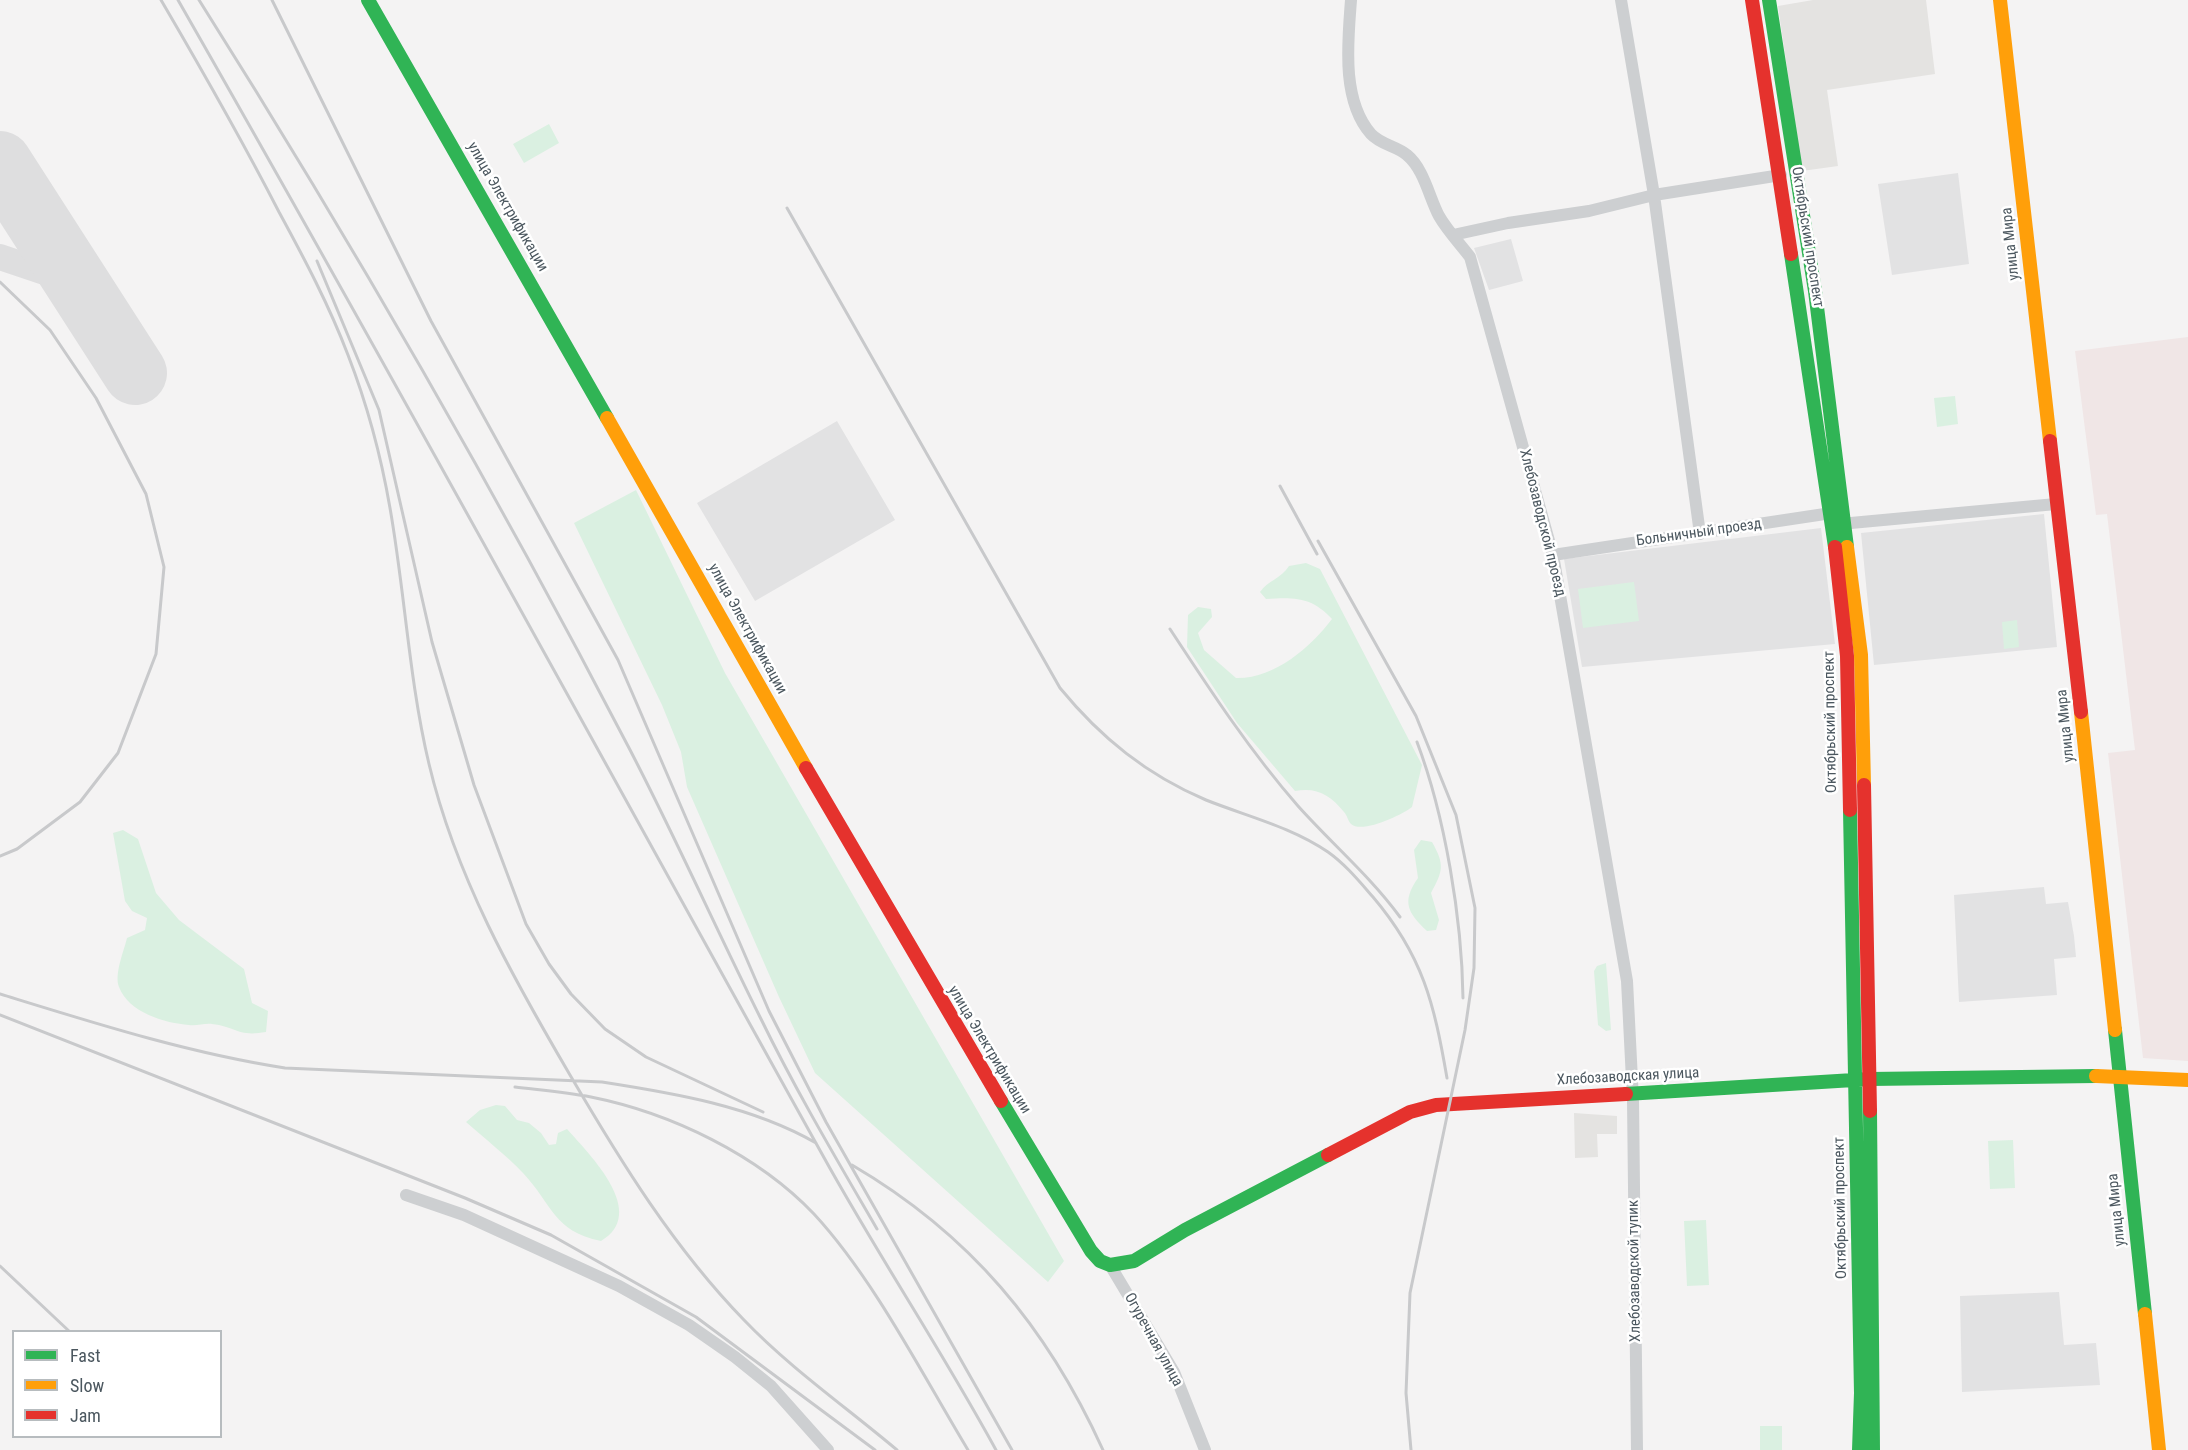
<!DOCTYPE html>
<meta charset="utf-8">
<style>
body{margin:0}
#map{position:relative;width:2188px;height:1450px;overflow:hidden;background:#f4f3f3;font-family:"Roboto Condensed",sans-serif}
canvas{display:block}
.legend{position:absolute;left:12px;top:1330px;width:210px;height:108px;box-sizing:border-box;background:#fff;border:2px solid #b7bcbf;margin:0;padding:8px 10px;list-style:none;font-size:18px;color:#4b575f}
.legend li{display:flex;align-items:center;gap:12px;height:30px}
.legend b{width:30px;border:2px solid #b7bcbf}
</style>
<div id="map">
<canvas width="2188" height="1450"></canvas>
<ul class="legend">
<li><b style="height:8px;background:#30b455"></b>Fast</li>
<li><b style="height:8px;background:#ff9f0a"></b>Slow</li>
<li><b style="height:8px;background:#e5322d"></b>Jam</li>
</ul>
</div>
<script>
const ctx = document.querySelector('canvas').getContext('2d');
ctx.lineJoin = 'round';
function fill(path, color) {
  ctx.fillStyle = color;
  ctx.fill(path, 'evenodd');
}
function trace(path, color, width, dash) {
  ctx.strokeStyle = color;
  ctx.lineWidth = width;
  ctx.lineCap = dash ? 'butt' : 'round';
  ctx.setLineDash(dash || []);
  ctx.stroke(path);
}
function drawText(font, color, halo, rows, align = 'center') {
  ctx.font = font + ' "Roboto Condensed",sans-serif';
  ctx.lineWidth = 5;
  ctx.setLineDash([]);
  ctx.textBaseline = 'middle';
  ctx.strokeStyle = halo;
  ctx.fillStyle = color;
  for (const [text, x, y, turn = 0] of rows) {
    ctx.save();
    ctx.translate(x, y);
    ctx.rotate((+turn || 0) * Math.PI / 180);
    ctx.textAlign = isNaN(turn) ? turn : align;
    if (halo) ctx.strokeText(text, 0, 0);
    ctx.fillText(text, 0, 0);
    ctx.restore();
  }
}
const commercial = new Path2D(`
 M1813 0H1926L1935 74 1827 90 1838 166 1802 171 1778 6Z
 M1574 1113 1617 1116V1134H1597L1598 1157 1575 1158Z`);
const education = new Path2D(`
 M1958 173 1969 264 1892 275 1878 184Z
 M1511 239 1523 281 1489 290 1474 248Z
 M837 421 895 520 755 601 697 503Z
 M2044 514 2057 647 1874 665 1861 533Z
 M1821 528 1835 644 1582 667 1564 559Z
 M2044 887 2046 904 2068 902 2074 936 2076 957 2054 959 2057 995 1959 1002 1954 895Z
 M2059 1292 2064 1345 2096 1343 2100 1385 1962 1392 1960 1296Z`);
const medical = new Path2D(`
 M2188 337V1061L2143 1058 2108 753 2135 750 2107 514 2096 515 2075 351Z`);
const green = new Path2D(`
 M549 124 559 143 524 163 513 144Z
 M1955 396 1958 424 1937 427 1934 398Z
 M636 490 725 673 1064 1261 1048 1282 815 1073 779 997 687 787 681 752 662 705 574 523Z
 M1306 563 1320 569 1422 765 1412 807C1402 815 1362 834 1351 824 1348 821 1347 815 1344 812 1330 795 1317 787 1295 791L1237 723 1187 647 1188 615 1198 607 1211 609 1212 617 1198 633 1204 650 1236 678C1274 679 1310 648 1332 619 1312 597 1295 597 1266 599L1260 592C1268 580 1281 579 1289 566Z
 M1634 582 1639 621 1583 628 1578 589Z
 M2017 620 2019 647 2004 649 2002 622Z
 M123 830 138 839 156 893 179 920 244 969 252 1003 268 1011 266 1032C237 1037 237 1027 212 1024 205 1023 197 1026 189 1025 165 1023 129 1013 119 987 114 974 124 951 127 938L145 930 147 918 132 911 125 901 113 833Z
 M1421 840 1432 842C1445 865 1443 871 1431 893L1439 920 1436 930 1427 931C1408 913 1401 902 1418 878L1414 850Z
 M1606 963 1611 1030 1606 1031 1598 1025 1594 971 1597 966Z
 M496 1105 505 1106 517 1120 529 1123 541 1133 549 1145 556 1144 558 1133 567 1129C590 1155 649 1213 601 1241 553 1231 553 1205 523 1173 506 1155 485 1139 466 1122L480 1110Z
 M2013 1140 2015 1188 1990 1189 1988 1141Z
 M1706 1220 1709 1285 1687 1286 1684 1221Z
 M1760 1426H1782V1450H1760Z`);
const taxiway = new Path2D(`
 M0 162V163
 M0 257 77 283`);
const runway = new Path2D(`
 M0 163 135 373`);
const street = new Path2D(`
 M1351 0C1348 41 1341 100 1371 134 1381 145 1397 146 1407 155 1424 169 1429 197 1439 216 1447 230 1460 244 1470 257L1553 555 1627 981 1633 1100 1637 1450
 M1621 0 1654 195 1700 534
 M1453 235 1508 223 1589 211 1654 195 1781 175
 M1840 524 2056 504
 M1553 555 1838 512
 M406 1195 464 1215 619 1286 689 1325 735 1357 771 1386 828 1450
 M1110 1265 1174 1372 1205 1450`);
const fast = new Path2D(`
 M368 0 607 418
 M1769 0 1815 291 1847 547
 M1791 254 1835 547
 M1850 810 1861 1393 1859 1450
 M2115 1030 2145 1314
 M1626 1094 1870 1079 2096 1076
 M1001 1101 1091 1251 1100 1261 1110 1265 1134 1261 1185 1230 1328 1155
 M1870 1111 1873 1450`);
const slow = new Path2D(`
 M2000 0 2050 441
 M607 418 806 768
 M1847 547 1861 655 1864 785
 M2081 712 2115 1030
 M2096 1076 2188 1080
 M2145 1314 2159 1450`);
const jam = new Path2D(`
 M1752 0 1791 254
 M2050 441 2081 712
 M1835 547 1847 656 1850 810
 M806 768 1001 1101
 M1864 785 1870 1111
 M1328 1155 1410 1112 1436 1105 1626 1094`);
const rail = new Path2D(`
 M161 0C202 70 242 140 279 212 304 258 329 305 348 355 367 404 381 456 390 508 405 593 409 680 429 764 456 877 512 976 570 1075 621 1162 674 1248 744 1320 790 1368 846 1407 897 1450
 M178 0C397 383 608 769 822 1154 877 1254 941 1349 996 1450
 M199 0C352 242 496 492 628 746 675 836 716 929 761 1019 796 1091 837 1160 877 1229
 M272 0 431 321 618 660 769 1011 826 1122 1012 1450
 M787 208 1060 688C1101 738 1147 775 1206 800 1246 816 1292 827 1328 852 1345 864 1359 881 1373 897 1423 956 1434 1003 1447 1078
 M317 261 379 410 432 642 474 785 526 924 549 964 571 994 605 1029 646 1057 763 1112
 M0 282 50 330 96 398 146 494 164 567 156 654 118 753 80 802 17 849 0 856
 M1280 486 1317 554
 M1318 541 1416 716 1456 815 1475 908 1474 968 1465 1030 1410 1293 1406 1393 1411 1450
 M1170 629C1210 690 1250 751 1298 806 1332 844 1370 876 1400 917
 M1417 742C1445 816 1462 919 1463 998
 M0 994C94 1023 188 1053 285 1068L602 1082C673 1093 752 1106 816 1143
 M0 1015 465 1198 551 1235 696 1317 875 1450
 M515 1087C540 1090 566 1092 591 1097 671 1113 758 1155 814 1214 874 1279 922 1374 968 1450
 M852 1165C970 1234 1047 1327 1103 1450
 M0 1266 70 1332`);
const streetNames = [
 ["улица Электрификации",507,207,60],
 ["Октябрьский проспект",1807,237,81],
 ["улица Мира",2011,244,-96],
 ["Хлебозаводской проезд",1542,523,76],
 ["Больничный проезд",1699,533,-8],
 ["улица Электрификации",747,629,61],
 ["Октябрьский проспект",1831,722,-91],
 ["улица Мира",2066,726,-96],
 ["улица Электрификации",989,1050,59],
 ["Хлебозаводская улица",1628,1077,-3],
 ["Октябрьский проспект",1841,1208,-91],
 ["улица Мира",2117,1210,-96],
 ["Хлебозаводской тупик",1635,1271,-91],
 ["Огуречная улица",1153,1340,61]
];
fill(commercial, '#e4e3e1');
fill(education, '#e2e2e3');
fill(medical, '#f0e6e6');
fill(green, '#daf0e1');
trace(taxiway, '#dededf', 26);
trace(runway, '#dededf', 64);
trace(street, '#cdcfd1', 12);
trace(fast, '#30b455', 14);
trace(slow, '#ff9f0a', 14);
trace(jam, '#e5322d', 14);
trace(rail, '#c8c9cb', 3);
drawText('15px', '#4b575f', '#fff', streetNames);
</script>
